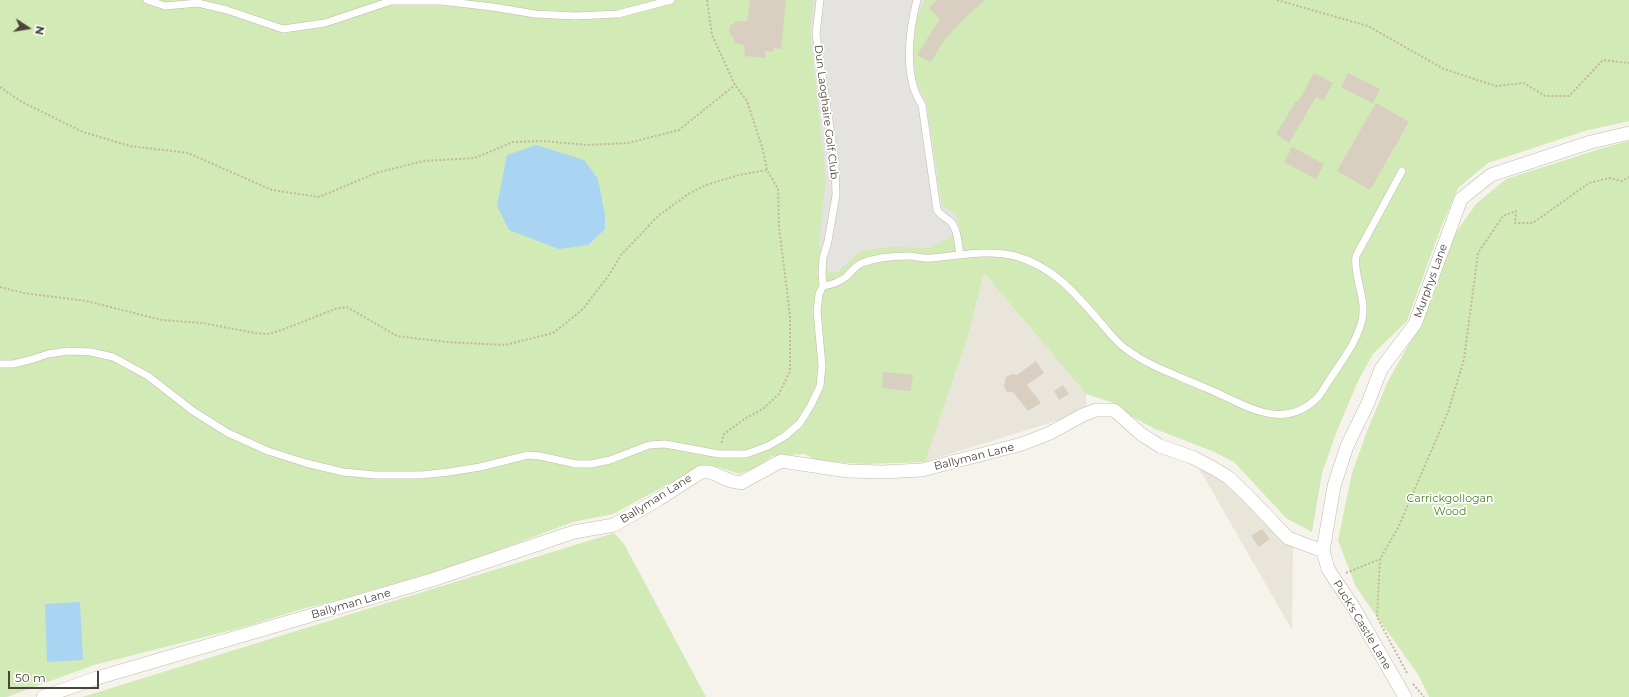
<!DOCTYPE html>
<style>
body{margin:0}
#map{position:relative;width:1629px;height:697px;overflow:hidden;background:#f6f3ec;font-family:Montserrat,sans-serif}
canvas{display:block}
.north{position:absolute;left:8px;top:8px;width:40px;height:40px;-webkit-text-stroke:3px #fff;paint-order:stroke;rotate:102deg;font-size:11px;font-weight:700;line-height:16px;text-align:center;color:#4b4439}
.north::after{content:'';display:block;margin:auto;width:14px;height:18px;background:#4b4439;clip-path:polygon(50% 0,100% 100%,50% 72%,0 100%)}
.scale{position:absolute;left:8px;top:671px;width:91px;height:18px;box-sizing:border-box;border:2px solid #4b4439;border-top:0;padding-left:5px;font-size:12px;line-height:14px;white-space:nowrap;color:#4b4439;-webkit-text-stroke:3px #fff;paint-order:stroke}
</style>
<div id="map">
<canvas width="1629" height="697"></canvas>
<div class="north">N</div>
<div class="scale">50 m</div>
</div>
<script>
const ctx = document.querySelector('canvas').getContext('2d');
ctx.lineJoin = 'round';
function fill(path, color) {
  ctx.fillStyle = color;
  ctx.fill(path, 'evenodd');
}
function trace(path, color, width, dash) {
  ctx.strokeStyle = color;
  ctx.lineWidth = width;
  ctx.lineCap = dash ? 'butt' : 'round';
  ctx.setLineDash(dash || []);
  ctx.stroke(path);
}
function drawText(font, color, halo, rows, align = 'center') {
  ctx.font = font + ' Montserrat,sans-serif';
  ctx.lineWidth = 3.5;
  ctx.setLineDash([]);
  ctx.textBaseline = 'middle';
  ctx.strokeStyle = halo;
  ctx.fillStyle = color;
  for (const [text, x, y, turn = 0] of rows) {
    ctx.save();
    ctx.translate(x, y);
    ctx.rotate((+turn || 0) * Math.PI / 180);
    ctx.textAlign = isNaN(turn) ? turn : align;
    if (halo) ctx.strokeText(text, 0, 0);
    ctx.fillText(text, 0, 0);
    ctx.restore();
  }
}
const residential = new Path2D(`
 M984 273 1086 394V407L1062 419 925 462 968 336Z
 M1196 463 1223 475 1293 546 1292 630Z`);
const green = new Path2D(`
 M0 0H1629V121L1588 130 1488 163 1458 188 1440 230 1407 321 1373 354 1358 381 1337 431 1322 473 1312 532 1286 518 1234 462 1212 451 1155 429 1133 417 1111 402 1086 394 984 273 968 336 925 462 865 464 818 461 804 454 773 456 755 468 739 474 718 467H700L613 514 573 522 491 553 431 573 342 599 302 609 244 627 94 665 7 697H0Z
 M1629 141V697H1429L1419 676 1356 587 1344 556 1338 540 1352 473 1367 431 1388 381 1408 346 1421 325 1454 235 1476 204 1506 179 1606 147Z
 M614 533 624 544 706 697H82Z`);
const parking = new Path2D(`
 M814 0H924L916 22 913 54 917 86 926 99 942 205 955 214 961 230 931 248 888 247 860 251 838 272H828L819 243 826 178 810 31Z`);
const water = new Path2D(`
 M536 145 584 160 598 179 605 215V229L588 245 559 249 509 230 497 206 507 155Z
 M80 602 83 660 47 662 45 604Z`);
const building = new Path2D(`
 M750 0H786L781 49 774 48 773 52 765 51V58L745 56 744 45 734 43V39L729 32 730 26 737 21H747Z
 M937 0H985L969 14 945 39 931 62 917 55 940 19 929 8Z
 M1314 73 1333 83 1323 101 1316 97 1289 143 1276 134 1296 101 1298 102Z
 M1348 73 1380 89 1373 103 1341 87Z
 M1376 103 1409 122 1370 190 1337 171Z
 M1292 147 1324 164 1316 179 1284 162Z
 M1036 361 1044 373 1027 385 1041 403 1028 411 1013 392H1007L1004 386 1006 377 1012 374 1017 375Z
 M883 372 913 375 911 391 882 388Z
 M1063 385 1069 394 1059 400 1054 391Z
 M1262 529 1270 539 1259 547 1251 536Z`);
const path = new Path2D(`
 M707 0 712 35 735 85 747 101 763 150 767 170 778 189 779 227 790 315V371L779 394 763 409 746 418 724 434 721 445
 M1277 0 1368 26 1444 69 1496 86 1524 83 1545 96H1569L1603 60 1629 63
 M0 87 22 102 83 132 130 146 188 153 272 190 319 197 376 173 423 161 475 158 513 142 543 141 587 145 628 143 679 130 735 85
 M0 287 24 293 86 301 162 320 203 323 255 333 268 334 282 330 335 309 347 307 397 336 446 342 505 345 553 333 566 323 583 309 609 275 621 255 658 216 690 193 706 185 739 175 767 170
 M1346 573 1380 559
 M1407 673 1377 617 1380 559 1398 528 1448 412 1464 359 1478 253 1503 216 1516 211 1515 223H1533L1589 183 1609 178 1622 181 1629 177
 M1413 684 1424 697`);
const service = new Path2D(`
 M147 0 165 6 198 3 227 10 283 29 325 23 391 1H441L493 7 535 14 575 16 618 14 671 0
 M917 0C909 31 903 77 922 105L937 210C941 216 945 217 950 221 958 229 958 244 960 255
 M823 286C831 285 839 282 846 277 851 272 855 266 862 263 875 258 894 256 908 256 915 256 923 259 930 258 958 256 987 249 1015 256 1053 266 1077 295 1101 323 1109 332 1116 342 1126 349 1150 367 1179 376 1206 388 1243 403 1282 434 1318 397 1323 391 1327 383 1332 376 1344 358 1357 341 1362 320 1367 298 1353 277 1356 256L1402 171
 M0 364H13L33 359 48 354 68 351 91 352 113 357 148 376 193 411 228 433 268 451 306 463 343 472 375 475H421L449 472 480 467 528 455 540 456 576 464H591L610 460 649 445 665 444 719 454H746L768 446 785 436 800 423 811 405 820 386 822 366 817 311 819 294 823 286 822 273 823 258 828 241 836 195 835 161 816 34 820 0`);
const minor = new Path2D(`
 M43 697 97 678 432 580 574 532 614 525 659 499 701 472H710L731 481 741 483 781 461 848 471 882 472 922 470 1022 444 1050 433 1083 415 1096 410H1114L1141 434 1160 446 1194 458 1213 468 1228 477 1246 494 1288 538 1323 551
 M1405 697 1354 608 1328 569 1323 551 1334 486 1347 446 1368 403 1381 369 1415 324 1461 199 1491 175 1591 142 1629 133`);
const streetNames = [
 ["Dun Laoghaire Golf Club",826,112,83],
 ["Murphys Lane",1431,281,-70],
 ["Ballyman Lane",974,457,-14],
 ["Ballyman Lane",656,499,-32],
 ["Ballyman Lane",351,604,-16],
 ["Puck's Castle Lane",1362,625,59]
];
const parkNames = [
 ["Carrickgollogan",1450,499],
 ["Wood",1450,512]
];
fill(residential, '#eae5da');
fill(green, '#d2eab5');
fill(parking, '#e5e3e0');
fill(water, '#a9d4f2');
fill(building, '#d8cfc1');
trace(service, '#c2bbae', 8);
trace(minor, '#c2bbae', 14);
trace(path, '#c4b79f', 2, [2, 2]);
trace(service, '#fff', 7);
trace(minor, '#fff', 13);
drawText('11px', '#4b4439', '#fff', streetNames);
drawText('11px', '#4a7f2a', '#fff', parkNames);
</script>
